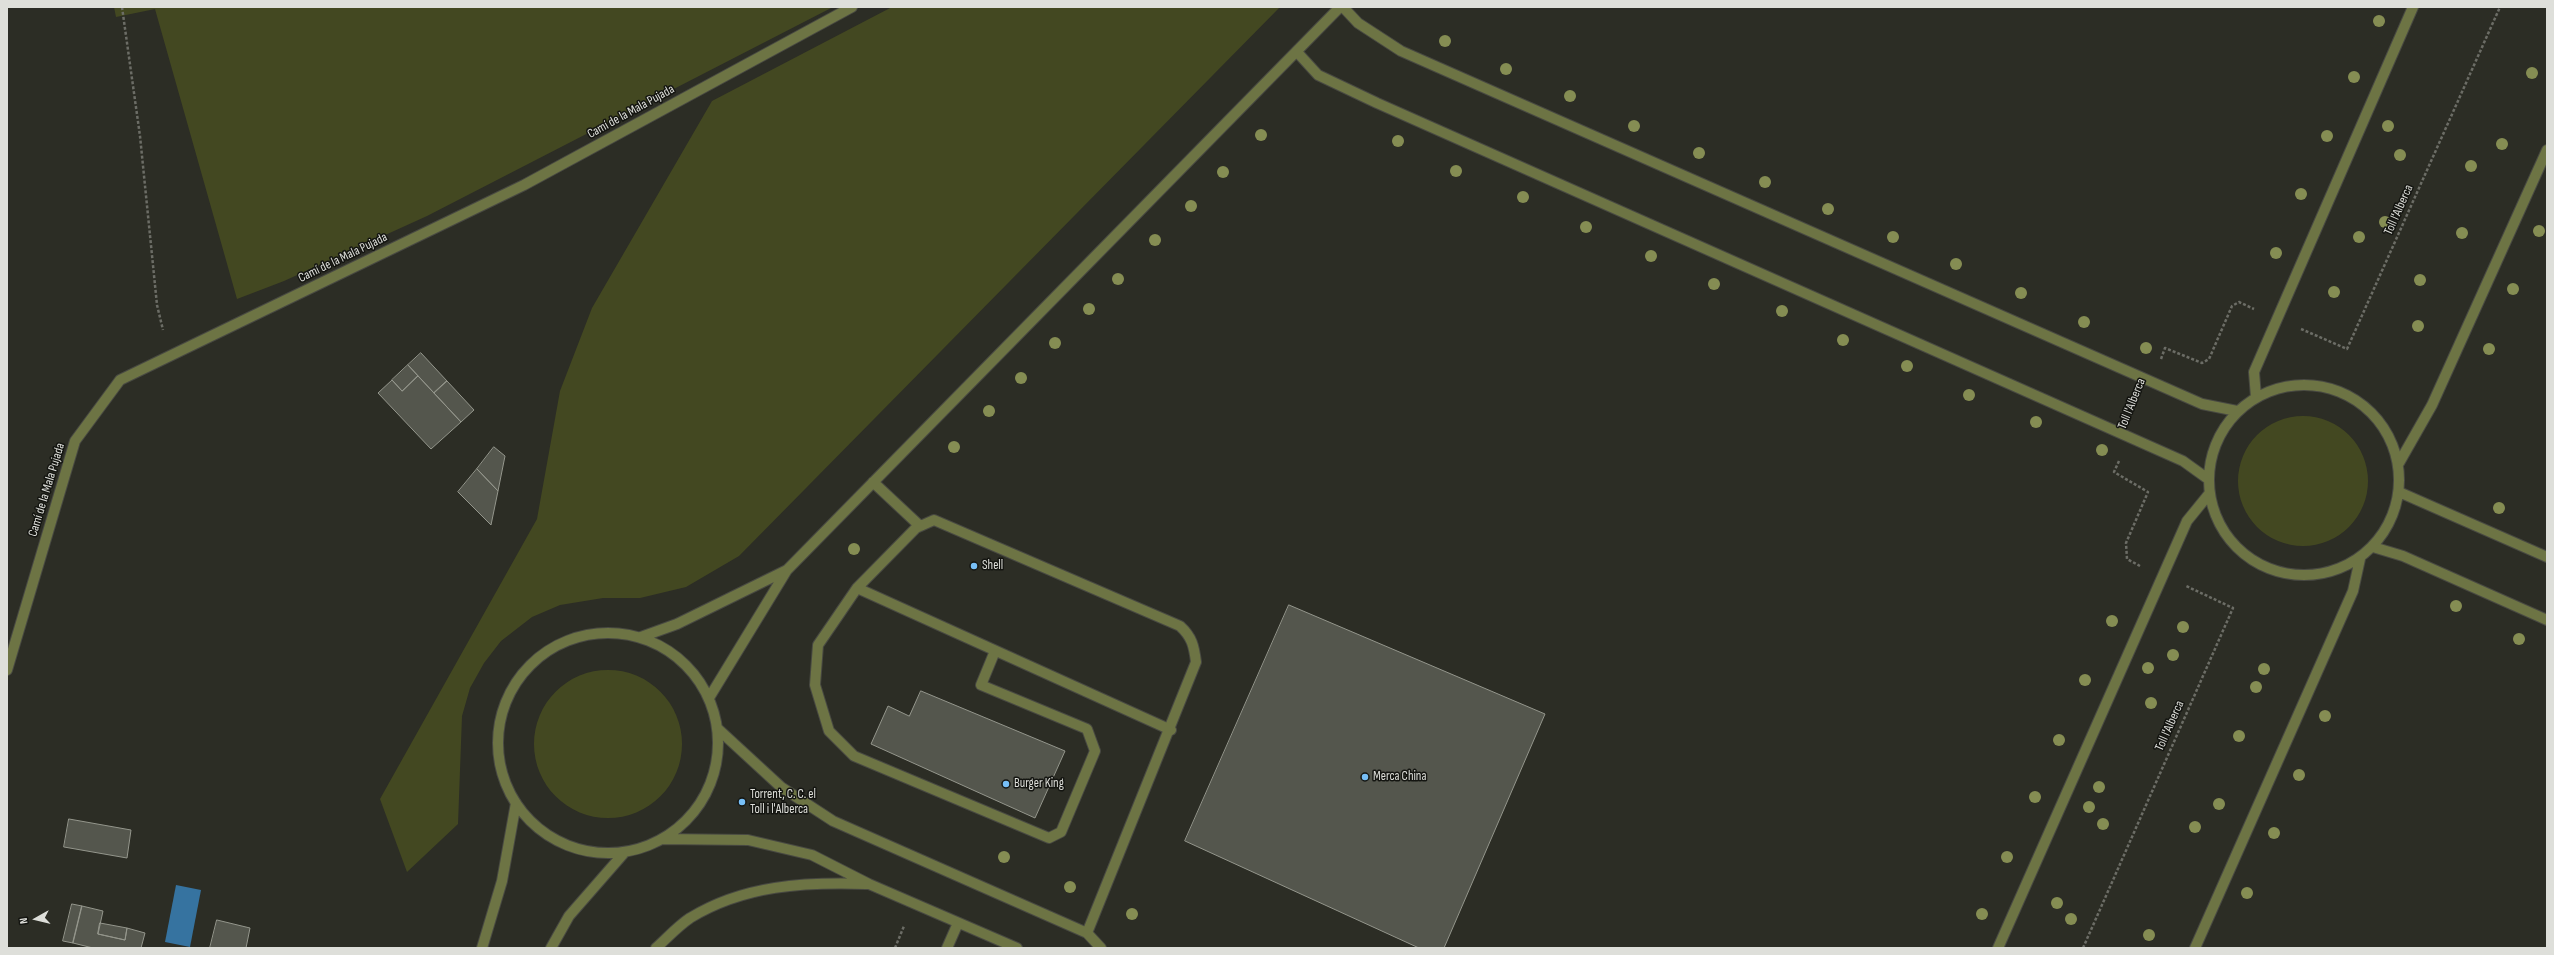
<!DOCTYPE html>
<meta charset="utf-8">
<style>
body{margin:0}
#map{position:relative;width:2554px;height:955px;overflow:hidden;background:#2c2d25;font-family:"Sofia Sans Condensed",sans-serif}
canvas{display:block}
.frame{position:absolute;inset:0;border:8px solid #dedfda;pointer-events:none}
.north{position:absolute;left:16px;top:899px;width:40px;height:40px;-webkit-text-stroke:3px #141511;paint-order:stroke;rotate:262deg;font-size:11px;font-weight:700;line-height:16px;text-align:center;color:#dedfda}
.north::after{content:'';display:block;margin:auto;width:14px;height:18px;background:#dedfda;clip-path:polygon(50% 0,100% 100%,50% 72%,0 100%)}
</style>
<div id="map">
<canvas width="2554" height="955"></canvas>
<div class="frame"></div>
<div class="north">N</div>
</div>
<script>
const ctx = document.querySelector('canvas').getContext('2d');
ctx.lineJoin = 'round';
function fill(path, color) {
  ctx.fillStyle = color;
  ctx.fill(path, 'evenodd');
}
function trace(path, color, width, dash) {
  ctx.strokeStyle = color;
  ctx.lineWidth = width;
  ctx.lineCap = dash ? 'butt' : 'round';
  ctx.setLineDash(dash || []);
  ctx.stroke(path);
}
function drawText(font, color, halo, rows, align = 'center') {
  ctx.font = font + ' "Sofia Sans Condensed",sans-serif';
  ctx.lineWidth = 3;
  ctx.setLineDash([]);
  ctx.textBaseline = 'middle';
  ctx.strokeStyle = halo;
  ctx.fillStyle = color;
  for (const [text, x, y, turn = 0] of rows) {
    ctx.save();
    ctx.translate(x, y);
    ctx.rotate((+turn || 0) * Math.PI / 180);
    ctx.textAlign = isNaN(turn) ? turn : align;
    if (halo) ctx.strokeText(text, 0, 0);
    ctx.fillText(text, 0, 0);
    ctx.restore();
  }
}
const green = new Path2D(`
 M114 7H833L427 216 284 281 237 299 155 9 116 17Z
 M892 7H1280L739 556 686 587 640 598H603L560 605 532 617 501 641 484 663 470 688 462 716 458 824 407 872 380 799 537 519 560 391 592 308 712 101Z
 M2238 481a65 65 0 1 1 130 0a65 65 0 1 1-130 0Z
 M534 744a74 74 0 1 1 148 0a74 74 0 1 1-148 0Z`);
const water = new Path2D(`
 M176 885 201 890 190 947 165 942Z`);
const building = new Path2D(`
 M421 353 447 381 434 393 408 365Z
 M408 365 418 376 402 391 392 380Z
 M418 376 461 422 431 449 378 393 392 380 402 391Z
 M447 381 474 410 461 422 434 393Z
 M494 447 505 456 498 491 477 469Z
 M477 469 498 491 491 525 458 492Z
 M1289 605 1545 714 1444 948H1419L1185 841Z
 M921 691 1065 751 1035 818 871 744 888 706 909 716Z
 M69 819 131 830 127 858 64 847Z
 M72 904 82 906 73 943 63 941Z
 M82 906 103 911 98 934 125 940 127 928 145 933 141 948H93L73 943Z
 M217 920 250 928 246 948H210Z
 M100 923 127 928 125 940 98 934Z`);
const path = new Path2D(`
 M122 7 140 136 157 305 163 330
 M2301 329 2347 349 2500 7
 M2161 359 2165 348 2202 363 2209 359 2232 306 2239 302 2254 309
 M2119 461 2114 472 2148 492 2126 543 2127 559 2140 566
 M895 948 904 926
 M2083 948 2233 608 2186 586`);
const minor = new Path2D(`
 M1343 7 1358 23 1401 51 2202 404 2237 411
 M1297 52 1318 75 1377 103 2183 461 2208 479
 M2209 480a95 95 0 1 1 190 0a95 95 0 1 1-190 0Z
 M2256 397 2254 372 2413 7
 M2399 463 2432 405 2547 150
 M873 482 920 526
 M2399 492 2547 557
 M2373 547 2403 556 2547 620
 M857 588 1171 730
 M498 743a110 110 0 1 1 220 0a110 110 0 1 1-220 0Z
 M641 637 677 624 787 570
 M995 651 981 685 1087 729 1095 751 1061 832 1049 838 854 756 829 731 815 685 818 645 857 588 916 528 934 520 1180 626C1192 637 1194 646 1196 662L1087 933
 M7 670 75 441 120 380 524 185 852 7
 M709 698 787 570 1340 7
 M718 729 781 787 833 821 1087 933 1101 948
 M662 839 748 840 812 855 869 884 1017 948
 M482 948 502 881 516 803
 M551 948 569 916 624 853
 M656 948C667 938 678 926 690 918 744 885 804 882 866 884
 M947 948 958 923
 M1998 948 2187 521 2209 494
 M2195 948 2353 591 2360 559`);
const trees = [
 [2379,21],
 [1445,41],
 [1506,69],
 [2532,73],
 [2354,77],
 [1570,96],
 [1634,126],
 [2388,126],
 [1261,135],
 [2327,136],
 [1398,141],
 [2502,144],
 [1699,153],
 [2400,155],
 [2471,166],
 [1456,171],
 [1223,172],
 [1765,182],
 [2301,194],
 [1523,197],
 [1191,206],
 [1828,209],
 [2385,222],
 [1586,227],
 [2539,231],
 [2462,233],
 [1893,237],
 [2359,237],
 [1155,240],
 [2276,253],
 [1651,256],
 [1956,264],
 [1118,279],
 [2420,280],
 [1714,284],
 [2513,289],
 [2334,292],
 [2021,293],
 [1089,309],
 [1782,311],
 [2084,322],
 [2418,326],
 [1843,340],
 [1055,343],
 [2146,348],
 [2489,349],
 [1907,366],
 [1021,378],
 [1969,395],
 [989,411],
 [2036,422],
 [954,447],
 [2102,450],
 [2499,508],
 [854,549],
 [2456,606],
 [2112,621],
 [2183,627],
 [2519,639],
 [2173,655],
 [2148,668],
 [2264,669],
 [2085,680],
 [2256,687],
 [2151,703],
 [2325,716],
 [2239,736],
 [2059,740],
 [2299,775],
 [2099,787],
 [2035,797],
 [2219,804],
 [2089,807],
 [2103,824],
 [2195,827],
 [2274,833],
 [1004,857],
 [2007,857],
 [1070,887],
 [2247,893],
 [2057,903],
 [1132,914],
 [1982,914],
 [2071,919],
 [2149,935]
];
const markers = [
 [974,566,4,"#77bff7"],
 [1365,777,4,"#77bff7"],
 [1006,784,4,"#77bff7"],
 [742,802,4,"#77bff7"]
];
const streetNames = [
 ["Camí de la Mala Pujada",631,112,-29],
 ["Toll l'Alberca",2399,210,-66],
 ["Camí de la Mala Pujada",343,258,-26],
 ["Toll l'Alberca",2132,404,-68],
 ["Camí de la Mala Pujada",47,490,-73],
 ["Toll l'Alberca",2170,726,-66]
];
const poiNames = [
 ["Shell",982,566],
 ["Merca China",1373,777],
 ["Burger King",1014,784],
 ["Torrent, C. C. el",750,795],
 ["Toll i l'Alberca",750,810]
];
fill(green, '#434821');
fill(water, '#3673a0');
fill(building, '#54564d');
trace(building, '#94968c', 1);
trace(minor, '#484942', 12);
trace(path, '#6c6d66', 2.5, [3, 2]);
trace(minor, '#6d7444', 10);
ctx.fillStyle = '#858d53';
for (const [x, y] of trees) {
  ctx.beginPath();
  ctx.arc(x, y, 6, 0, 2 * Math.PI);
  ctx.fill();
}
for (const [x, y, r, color] of markers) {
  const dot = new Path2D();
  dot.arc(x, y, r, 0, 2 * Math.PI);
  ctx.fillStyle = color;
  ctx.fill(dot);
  trace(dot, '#141511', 1.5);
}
drawText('13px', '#dedfda', '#141511', streetNames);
drawText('13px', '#dedfda', '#141511', poiNames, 'left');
</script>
